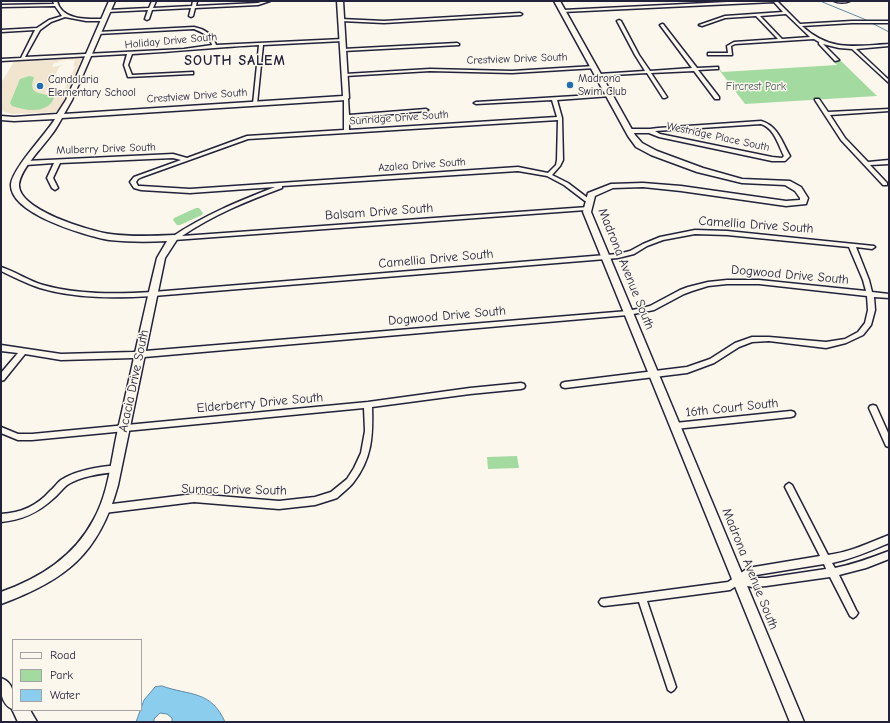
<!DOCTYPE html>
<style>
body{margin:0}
#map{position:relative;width:890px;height:723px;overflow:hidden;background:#fbf7ec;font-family:"Comic Neue",sans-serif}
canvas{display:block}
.frame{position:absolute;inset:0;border:2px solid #22223b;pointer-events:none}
.legend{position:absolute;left:12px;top:639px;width:130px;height:72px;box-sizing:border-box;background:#fbf7ec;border:1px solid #a4a2a5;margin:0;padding:5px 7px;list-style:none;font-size:12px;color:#22223b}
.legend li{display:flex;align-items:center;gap:8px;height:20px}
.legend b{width:20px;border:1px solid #a4a2a5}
</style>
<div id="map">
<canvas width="890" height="723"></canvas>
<div class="frame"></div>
<ul class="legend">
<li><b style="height:5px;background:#fbf7ec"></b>Road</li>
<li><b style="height:11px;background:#a2da9f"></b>Park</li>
<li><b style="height:11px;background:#8bcdec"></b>Water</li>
</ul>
</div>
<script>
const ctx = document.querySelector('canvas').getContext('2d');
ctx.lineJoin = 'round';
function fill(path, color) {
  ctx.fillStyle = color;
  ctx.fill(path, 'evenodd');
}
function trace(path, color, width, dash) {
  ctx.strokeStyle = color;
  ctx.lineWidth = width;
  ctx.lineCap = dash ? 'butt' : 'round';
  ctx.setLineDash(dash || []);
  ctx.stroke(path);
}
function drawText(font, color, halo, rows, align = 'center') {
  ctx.font = font + ' "Comic Neue",sans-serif';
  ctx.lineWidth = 3;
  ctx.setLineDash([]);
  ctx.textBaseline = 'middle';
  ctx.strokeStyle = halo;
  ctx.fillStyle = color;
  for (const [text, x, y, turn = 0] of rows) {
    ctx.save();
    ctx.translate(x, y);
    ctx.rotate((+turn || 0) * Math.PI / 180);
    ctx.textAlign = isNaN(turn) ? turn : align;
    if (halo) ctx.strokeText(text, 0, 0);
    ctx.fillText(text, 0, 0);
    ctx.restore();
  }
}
const built = new Path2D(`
 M82 58 63 103 57 112 12 114 1 111V83L14 62ZM68 60H75L73 66 75 67 62 93H45L52 82H55V80H53L59 67 63 65 52 67 54 63H58L59 61ZM29 76 32 89 35 90 15 92 23 78Z`);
const green = new Path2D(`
 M840 60 877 96 745 104 717 67H718L722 72 837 65 833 61Z
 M29 76 34 77C27 97 42 91 54 98 48 114 26 111 12 106L10 103 20 79Z
 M196 208H199L203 213 202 215 180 225H177L173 220 174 218Z
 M517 456 519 468 488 469 487 457Z`);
const water = new Path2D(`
 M162 686C190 696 211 690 225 722H172V718L167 714 160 713 154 719V722H136L144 700 155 687Z`);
const stream = new Path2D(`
 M820 1 864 19 889 32`);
const street = new Path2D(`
 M53 1H57C62 21 88 19 104 19L106 20 104 21H86L65 17 51 22 40 30 25 57 184 49 212 45C210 36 202 32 194 29L97 34V32H98L194 27C204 29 213 34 216 45L343 39 345 40 343 41 263 45 257 104 255 105 253 104 259 45C216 47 174 52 132 54L128 65 132 75 193 72V74H191L128 77 124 65 127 54 1 61V59L21 58 35 30 1 32V30L37 28 49 20 62 16 55 6 1 7V5L54 4Z
 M152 1H156L153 8 192 6 193 1H197L196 6 258 3 264 1H270L258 5 195 8 193 16 191 17 189 16 191 8 152 10 149 19 147 20 145 19 148 10 107 12 105 11 107 10 149 8Z
 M748 1H777L800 24 852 21H889V23H852L802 26C831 52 854 46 889 44V46L856 49 889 80V83L852 49 839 48 823 44 839 60 835 61 819 44V42L814 39 735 44 731 46 732 55H708V53H728L727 46 734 42 778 39 756 16 725 18 702 26 699 25 725 16 783 12 774 2 563 12 561 11 563 10ZM786 14 810 37 782 39 760 16Z
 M834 1H850C846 3 838 3 834 1Z
 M520 13 522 14 521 15 384 23 341 21 339 20 341 19 384 21Z
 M619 20 621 21 639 55 650 71 692 68 660 25 662 24H663L697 68 718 67V69H716L698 70 719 97V99H715L694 71 651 73 667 97 665 98H663L647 73 597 76V75L599 74 645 71 635 55 617 21Z
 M457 43 459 44V45L343 51 341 50 343 49Z
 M594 66H596V68L512 73 430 71 345 76 343 75 345 74 430 69 512 71Z
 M609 94H611V96L557 100 562 118 563 160 560 166 552 175 568 183 589 199V201H585L564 185 547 176 518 171 282 186V188C247 201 213 215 182 236L588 207V209L586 210 174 240 171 238 172 237C204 215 239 201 275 187L190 193 141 190 134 188 130 182 134 177 181 160 173 158 60 163 53 178 58 188 55 190 52 188 47 178 54 163 26 165 23 163 26 161 173 154 187 158 247 136 344 130V98L346 97 348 98 349 115 426 109 428 110 426 111 349 118V130L557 117 552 100 476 104 474 103 476 102ZM558 120 557 160 556 165 548 173 518 167 190 189 141 186H138L136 182 138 179 142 177 248 139Z
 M815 99H819L828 112 889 109V111L830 115 845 138 868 162 889 160V164L870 165 887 183V185H883L841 140 815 100Z
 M761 121C778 126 782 142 790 156L785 161H772L659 137 649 133H629L626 131 629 129H650L658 128ZM761 124C774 128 778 144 784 156L782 158 772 157 660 134 655 131Z
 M695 230 727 231 874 246 875 247 872 249 856 247 869 280 872 292 889 294V298L874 297 875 310 871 325 863 335 846 343 826 348 769 341 752 342 739 347 714 363 687 373 565 388 562 387 561 385 562 383 565 382 687 367 710 359 735 343 752 337H769L826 342 845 339 858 332 865 323 868 310 867 296 759 284H727L708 286 692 291 684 294 654 310 628 315 133 358 61 360 25 354 4 380 1 381V373L18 353 1 351V345L61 354 133 352 628 311 650 306 680 290 688 287 708 282 727 280H759L866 291 863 280 849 247 727 235 695 234 663 240 647 246 634 254 618 258 153 296C115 298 77 299 40 288 27 284 14 277 1 271V267C16 272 29 281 43 285 79 295 117 294 153 292L618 254 630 251 643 244 660 237Z
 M521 383 524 384 525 386 524 388 521 389 470 394 372 407C373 436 372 459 353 483 349 488 342 493 337 498L334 499 315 505 279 509 194 502 104 513 101 512 100 509 101 506 104 505 194 494 279 501 315 497 331 492 347 479 354 468 361 453 365 431 364 408 32 440H18L1 433V427L18 434H32L368 402 470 388Z
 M873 405 876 406 889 435V447L886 446 869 408 870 406Z
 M791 411 794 412 795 414 794 416 791 417 675 429 672 428 671 426 672 424 675 423Z
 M109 466H115L118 467 119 469 118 471 115 472C99 474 81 476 67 485 62 489 59 494 54 498 38 513 22 520 1 522V514C21 513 37 506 50 491 54 488 57 483 61 480 75 471 92 468 109 466Z
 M789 483 792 485 828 555C850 552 869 543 889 535V543C870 551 852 559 832 563L835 568C854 564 871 558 889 551V559L866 568 839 575 856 610 858 613 856 616 853 618 850 616 830 577 766 586 752 587 739 584 730 590 647 601 676 687 674 690 671 692 668 690 639 602 604 606 601 605 599 602 601 599 728 582 748 568 820 556 785 487 786 485ZM824 564 826 569 766 578H748L750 576Z`);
const secondary = new Path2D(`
 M109 1H115L72 100 64 114 343 96 337 1H343L349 98 346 100 62 118C59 123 56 129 52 134 43 147 21 168 19 184 17 210 90 231 110 234 131 237 153 236 174 235L178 238 165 258 118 485C99 554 66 580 1 604V592C40 578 74 557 94 519 109 492 111 459 118 429 131 372 143 315 157 258L167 241C148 242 128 242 109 240 87 236 9 214 11 184 13 168 45 135 55 119L14 121 1 120V116L14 117 57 114 66 100Z
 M554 1H560L635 135 642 143 657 151 703 168 742 179 790 181 801 187 808 198 806 204 786 206 681 191 643 187 613 188 595 196 591 212 804 722H790L583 212 588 193 611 184 643 183 681 186 786 201 800 200V198L795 191 785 185 742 183 697 172 651 155 636 147 628 136Z`);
const primary = new Path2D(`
 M1 678C16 684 13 696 13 710H30L37 722H18L12 709C0 703 1 690 1 678Z`);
const markers = [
 [570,85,4,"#1f6fb2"],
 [40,86,4,"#1f6fb2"]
];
const farStreetnames = [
 ["Holiday Drive South",171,41,-5],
 ["Crestview Drive South",517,59,-2],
 ["Crestview Drive South",197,96,-4],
 ["Sunridge Drive South",399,118,-4],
 ["Westridge Place South",718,137,12],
 ["Mulberry Drive South",106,149,-2],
 ["Azalea Drive South",422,165,-4]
];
const farPoinames = [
 ["Madrona",578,79],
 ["Swim Club",578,92],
 ["Candalaria",48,80],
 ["Elementary School",48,93]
];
const farParknames = [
 ["Fircrest Park",756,87]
];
const streetNames = [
 ["Balsam Drive South",379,212,-4],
 ["Camellia Drive South",756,225,4],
 ["Camellia Drive South",436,259,-5],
 ["Madrona Avenue South",626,269,68],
 ["Dogwood Drive South",790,275,5],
 ["Dogwood Drive South",447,316,-5],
 ["Acacia Drive South",134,381,-78],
 ["Elderberry Drive South",260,403,-5],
 ["16th Court South",732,408,-6],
 ["Sumac Drive South",234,490,1],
 ["Madrona Avenue South",750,569,68]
];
const farDistrictnames = [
 ["SOUTH SALEM",235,61]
];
fill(built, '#f1e5d0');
fill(green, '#a2da9f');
fill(water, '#8bcdec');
trace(water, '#6189a5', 1);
trace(stream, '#6189a5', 1);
trace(street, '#22223b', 3);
trace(secondary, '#22223b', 3);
trace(primary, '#22223b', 3);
fill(street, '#fbf7ec');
fill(secondary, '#fbf7ec');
fill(primary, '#fbf7ec');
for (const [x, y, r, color] of markers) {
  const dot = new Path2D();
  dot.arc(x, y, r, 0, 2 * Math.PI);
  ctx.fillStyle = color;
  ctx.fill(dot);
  trace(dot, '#fbf7ec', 1.5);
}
drawText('11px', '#22223b', '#fbf7ec', farStreetnames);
drawText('11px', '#22223b', '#fbf7ec', farPoinames, 'left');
drawText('11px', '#485959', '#fbf7ec', farParknames);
drawText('13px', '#22223b', '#fbf7ec', streetNames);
ctx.letterSpacing = '1px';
drawText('bold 14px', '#22223b', '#fbf7ec', farDistrictnames);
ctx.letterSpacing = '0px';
</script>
